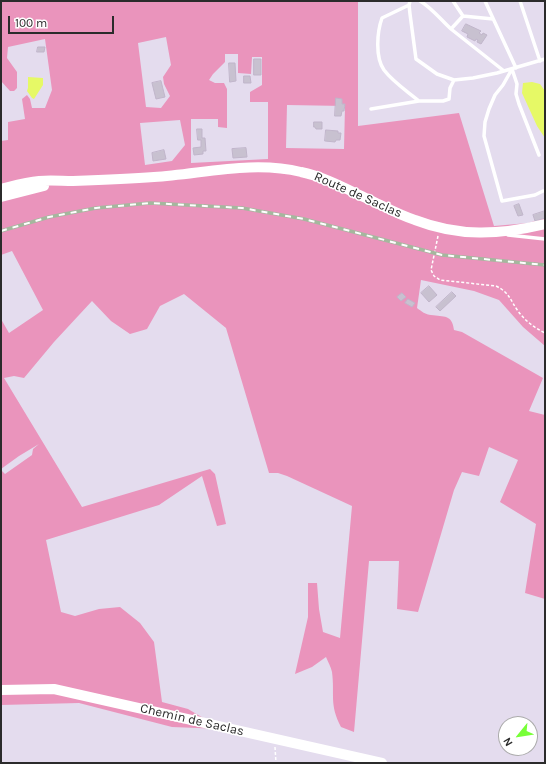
<!DOCTYPE html>
<style>
body{margin:0}
#map{position:relative;width:546px;height:764px;overflow:hidden;background:#e4dcee;font-family:Karla,sans-serif}
canvas{display:block}
.frame{position:absolute;inset:0;border:2px solid #2b2b2b;pointer-events:none}
.north{position:absolute;left:498px;top:716px;width:40px;height:40px;box-sizing:border-box;background:#fff;border:1px solid #aaa;border-radius:50%;rotate:240deg;font-size:11px;font-weight:700;line-height:16px;text-align:center;color:#2b2b2b}
.north::after{content:'';display:block;margin:auto;width:14px;height:18px;background:#78ff38;clip-path:polygon(50% 0,100% 100%,50% 72%,0 100%)}
.scale{position:absolute;left:8px;top:16px;width:106px;height:18px;box-sizing:border-box;border:2px solid #2b2b2b;border-top:0;padding-left:5px;font-size:12px;line-height:14px;white-space:nowrap;color:#2b2b2b;-webkit-text-stroke:3px #fff;paint-order:stroke}
</style>
<div id="map">
<canvas width="546" height="764"></canvas>
<div class="frame"></div>
<div class="north">N</div>
<div class="scale">100 m</div>
</div>
<script>
const ctx = document.querySelector('canvas').getContext('2d');
ctx.lineJoin = 'round';
function fill(path, color) {
  ctx.fillStyle = color;
  ctx.fill(path, 'evenodd');
}
function trace(path, color, width, dash) {
  ctx.strokeStyle = color;
  ctx.lineWidth = width;
  ctx.lineCap = dash ? 'butt' : 'round';
  ctx.setLineDash(dash || []);
  ctx.stroke(path);
}
function drawText(font, color, halo, rows, align = 'center') {
  ctx.font = font + ' Karla,sans-serif';
  ctx.lineWidth = 3;
  ctx.setLineDash([]);
  ctx.textBaseline = 'middle';
  ctx.strokeStyle = halo;
  ctx.fillStyle = color;
  for (const [text, x, y, turn = 0] of rows) {
    ctx.save();
    ctx.translate(x, y);
    ctx.rotate((+turn || 0) * Math.PI / 180);
    ctx.textAlign = isNaN(turn) ? turn : align;
    if (halo) ctx.strokeText(text, 0, 0);
    ctx.fillText(text, 0, 0);
    ctx.restore();
  }
}
const green = new Path2D(`
 M1 1H358V126L459 113 494 226 528 223 545 218V346L523 327 499 300 474 291 421 280 417 308C421 311 426 315 431 315 444 317 452 314 454 330L462 332 543 378 529 411 545 415V599L525 593 536 524 500 502 518 460 489 447 479 476 462 472 454 490 418 612 397 609 399 561H369L354 732 341 727C329 704 335 695 332 672 331 667 328 662 326 657L312 667 295 674 308 617V583H317L319 609 323 632 340 638 352 506 287 476 278 473H269L226 328 184 294 160 306 147 329 130 334 111 321 92 301 54 342 24 378 14 376 4 378 82 507 210 469 215 474 226 524 217 526 202 476 159 505 46 540 61 612 75 616 99 609 120 607 140 623 154 642 162 702 188 709 222 729 172 727 79 703 1 705V470L5 474 32 455 33 449 39 444 19 456 1 469V319L9 333 43 310 12 251 1 255V141L8 140V122L25 119 22 99 27 95 30 99 32 108H45L52 90 45 39 8 47 7 58 17 72V88L14 91H10L1 81ZM166 37 171 65 163 77 164 84 170 96 161 108 146 107 138 43ZM225 54H238V73L251 74 252 57H262V85L250 92V102H268V159L191 163V119H218V127L227 128V89L224 83H215L209 80 213 74 225 62ZM287 105 345 106 344 149 286 148ZM180 120 185 145 172 161 145 165 140 123Z`);
const water = new Path2D(`
 M28 77 43 78V85L34 99 32 98 27 91 28 88Z
 M532 82 540 84 545 91V138L537 126 522 93 523 83Z`);
const building = new Path2D(`
 M466 24 481 31 479 33 482 35 483 33 487 35 481 44 477 42 478 40 476 39 475 41 467 37 468 34 462 31Z
 M38 47H45L44 52H37Z
 M254 59H261V75H254Z
 M229 63H235L236 81 230 82Z
 M244 76H250L251 83H244Z
 M161 81 165 97 156 99 152 83Z
 M336 98 342 99V104H345L344 111H342L341 116H335Z
 M314 122H322V129H316L315 127H314Z
 M197 129H202V138H205L206 151H203V154L194 155 193 148 201 147V140H198Z
 M326 130 338 131V133H341L340 140H336L335 142 325 141Z
 M246 148 247 157 233 158 232 149Z
 M164 150 166 159 153 161 152 153Z
 M519 204 523 215 518 216 514 206Z
 M545 211V218L535 221 533 215Z
 M429 286 437 295 429 302 421 293Z
 M452 292 456 296 440 311 436 307Z
 M402 293 406 297 401 301 397 297Z
 M408 299 415 303 412 307 405 303Z`);
const path = new Path2D(`
 M438 236 431 270 434 276 440 280 496 286C510 293 510 300 518 311 525 321 535 328 545 333
 M275 747 276 763`);
const lane = new Path2D(`
 M410 1 409 5 410 14 416 59 437 74 454 80 473 78 497 73 545 59
 M420 1C432 8 441 20 451 29L463 16 493 19
 M453 1 463 16
 M485 1 516 68
 M520 1 540 61
 M409 5 382 18C377 32 375 57 384 70 393 82 407 91 419 101
 M451 29 504 71
 M512 69 503 85 495 95 489 109 485 122 484 136 502 201 535 195 543 191
 M512 69 517 84 516 94 519 104 539 155
 M371 109 419 101H443L449 99 450 88 454 80
 M508 235 545 239`);
const secondary = new Path2D(`
 M1 189C13 186 26 182 39 181 50 180 62 181 73 181 100 180 127 179 154 177 202 174 253 160 301 172 325 177 346 189 368 199 383 206 399 215 415 220 459 237 499 235 545 224
 M1 197 44 186
 M1 690 54 689 382 763`);
const rail = new Path2D(`
 M1 231 49 217 96 208 150 203 242 208 304 219 442 255 545 265`);
const streetNames = [
 ["Route de Saclas",358,195,24],
 ["Chemin de Saclas",192,720,13]
];
fill(green, '#ea94bc');
fill(water, '#e6f966');
fill(building, '#c8c1d0');
trace(building, '#c0b5ca', 1);
trace(path, '#fff', 1.5, [3, 2]);
trace(lane, '#fff', 3.5);
trace(secondary, '#fff', 10);
trace(rail, '#a5b79e', 3.5);
trace(rail, '#fff', 2, [6]);
drawText('13px', '#2b2b2b', '#fff', streetNames);
</script>
